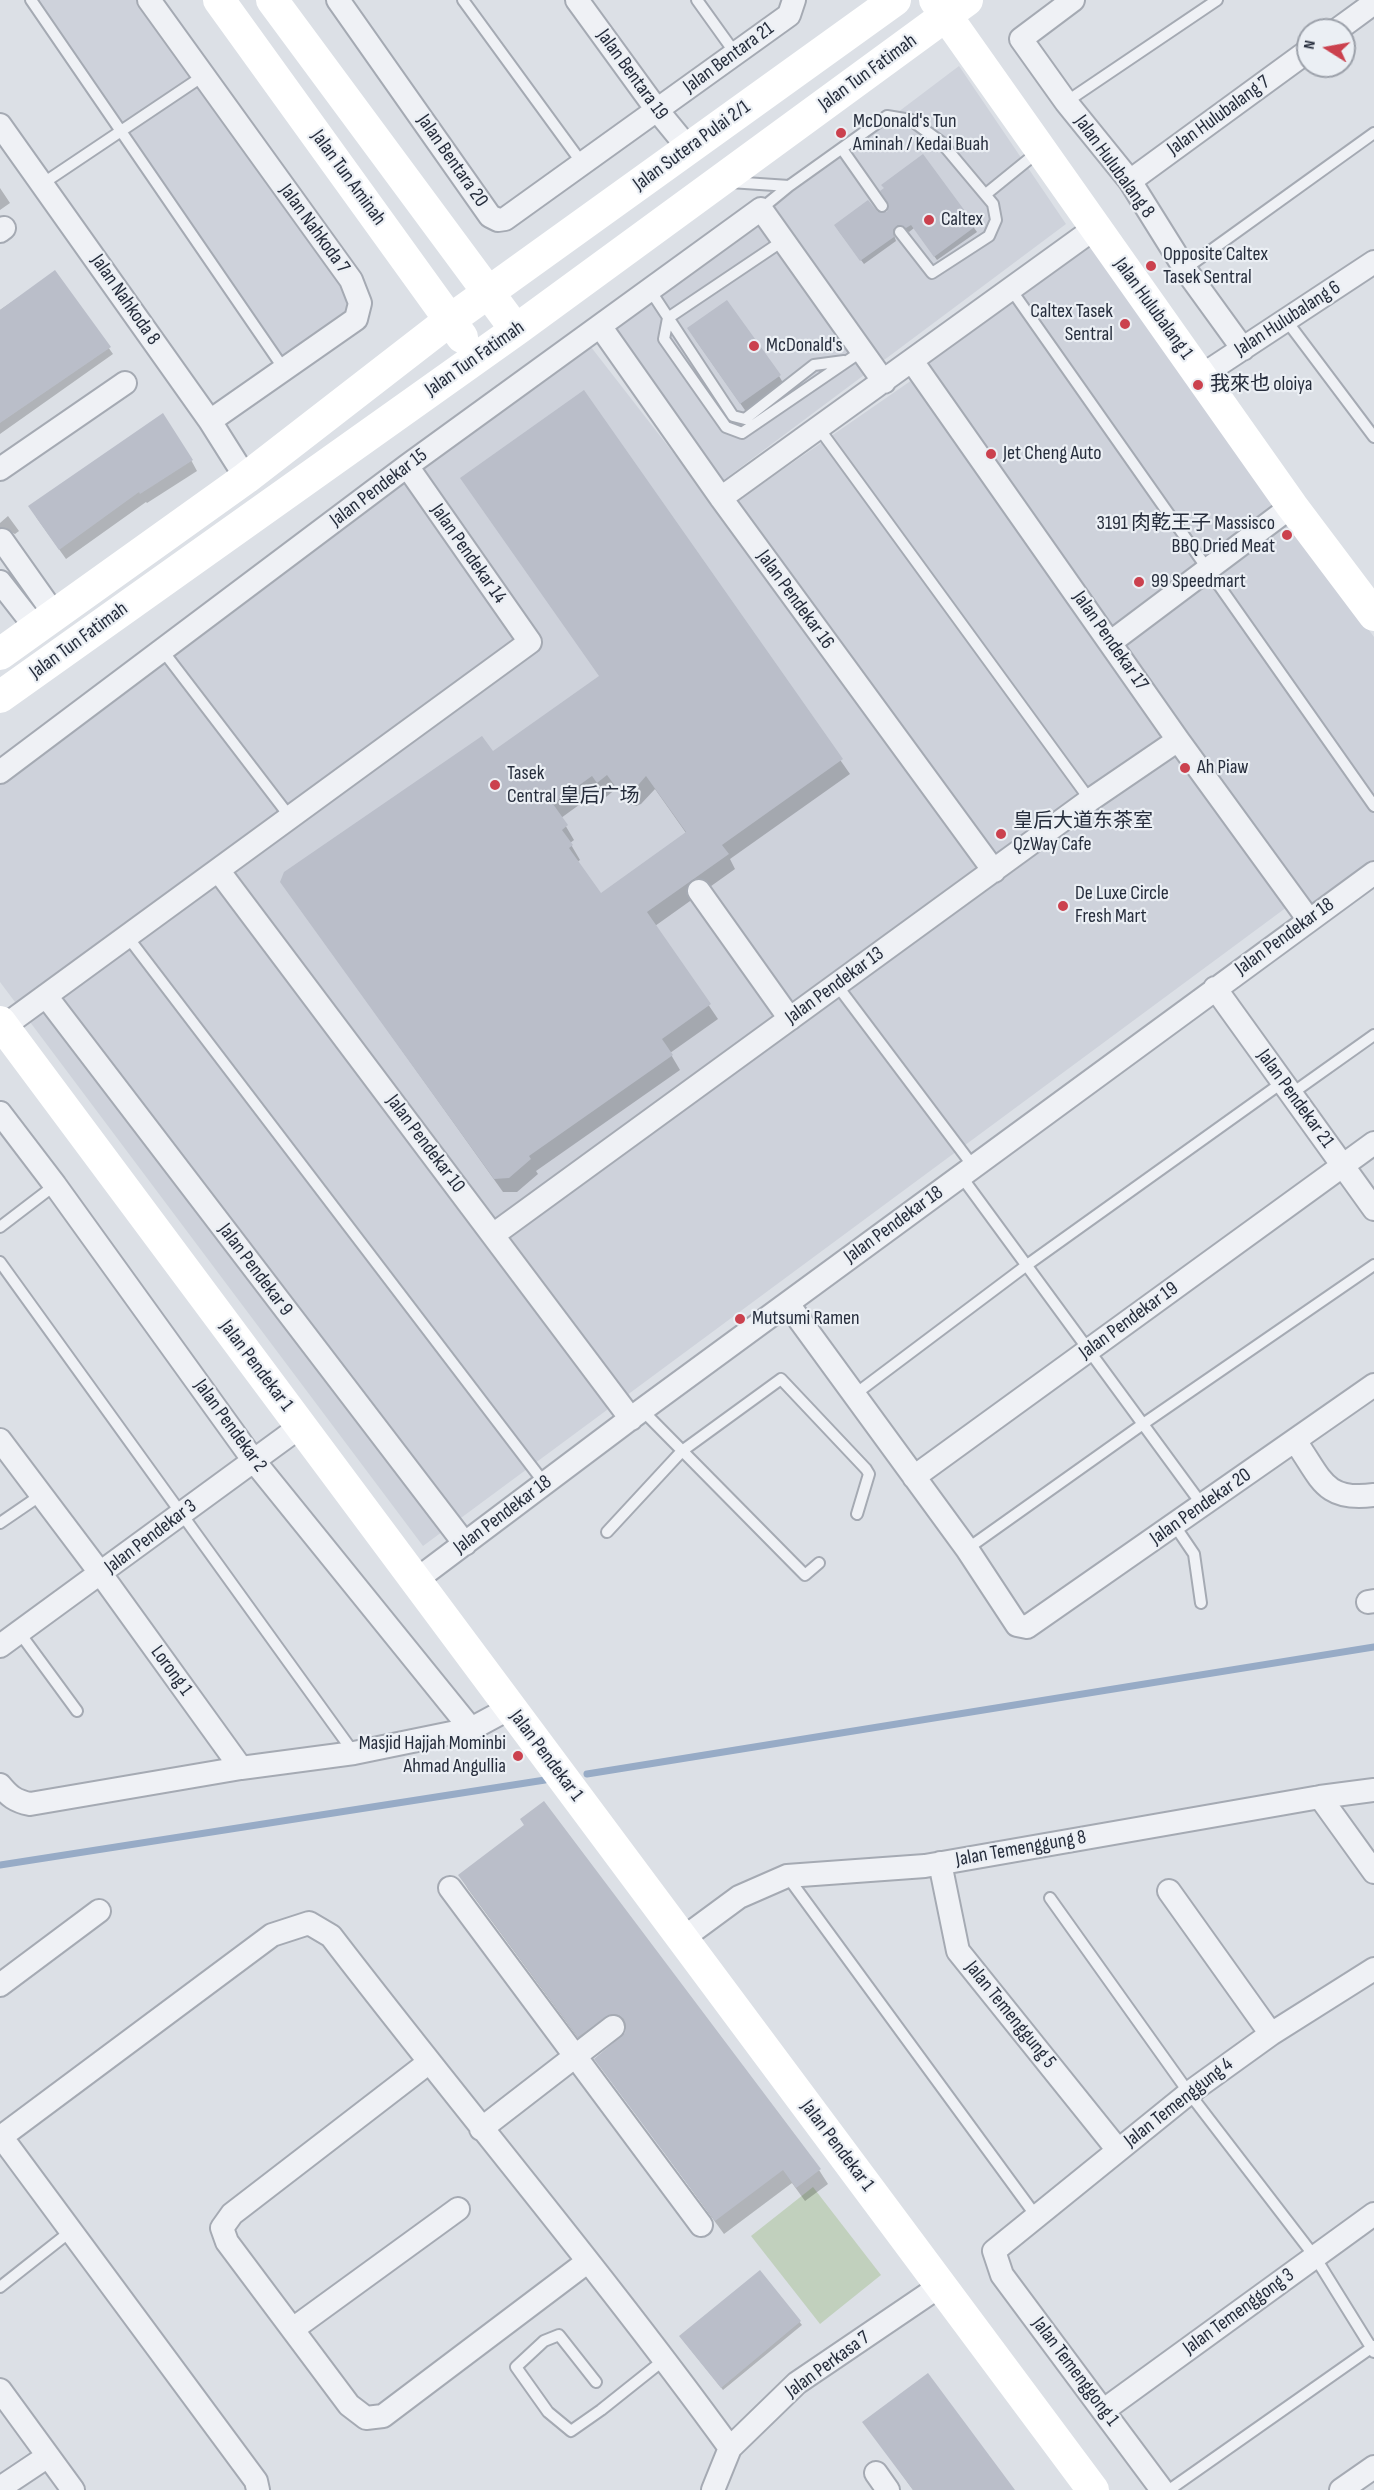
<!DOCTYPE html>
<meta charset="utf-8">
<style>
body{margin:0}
#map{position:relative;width:1374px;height:2490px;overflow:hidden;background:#dce0e6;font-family:"Sofia Sans Condensed",sans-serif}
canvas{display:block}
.north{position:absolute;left:1296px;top:18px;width:60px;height:60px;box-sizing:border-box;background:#ebeff4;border:2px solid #9ca1aa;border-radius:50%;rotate:281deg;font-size:16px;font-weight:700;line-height:24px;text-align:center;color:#262d3c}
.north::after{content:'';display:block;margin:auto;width:21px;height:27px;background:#cb414e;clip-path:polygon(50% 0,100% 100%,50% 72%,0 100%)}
</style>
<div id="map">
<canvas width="1374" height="2490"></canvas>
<div class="north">N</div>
</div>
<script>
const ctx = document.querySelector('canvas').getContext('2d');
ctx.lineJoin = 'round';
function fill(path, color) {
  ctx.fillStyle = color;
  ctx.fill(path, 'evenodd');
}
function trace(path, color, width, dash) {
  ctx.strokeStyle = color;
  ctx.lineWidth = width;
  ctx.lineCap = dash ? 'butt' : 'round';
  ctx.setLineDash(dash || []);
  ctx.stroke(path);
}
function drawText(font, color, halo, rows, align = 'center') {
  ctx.font = font + ' "Sofia Sans Condensed","Noto Sans SC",sans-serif';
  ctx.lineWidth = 4.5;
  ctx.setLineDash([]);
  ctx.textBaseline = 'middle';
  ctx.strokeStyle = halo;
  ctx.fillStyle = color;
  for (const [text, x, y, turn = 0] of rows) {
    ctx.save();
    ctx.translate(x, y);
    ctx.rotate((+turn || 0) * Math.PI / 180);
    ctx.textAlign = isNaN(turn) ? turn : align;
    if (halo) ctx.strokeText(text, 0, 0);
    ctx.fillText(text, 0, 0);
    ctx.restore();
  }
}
const built = new Path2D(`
 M37 0H139L344 282 351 303 349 314 284 359Z
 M959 66 1066 224 721 482 611 329Z
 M1089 243 1374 637V863L1310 909 923 363Z
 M577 329 720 513 912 380 1287 907 423 1546 0 982V757Z`);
const green = new Path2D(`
 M813 2187 881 2275 820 2324 751 2236Z`);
const shadow = new Path2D(`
 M923 156 977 232 937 260 914 228 909 232 901 228 894 235 896 241 864 264 838 230 878 214 888 213Z
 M0 188 10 203 0 210Z
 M55 272 113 354 0 434V310Z
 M695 339 779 376 785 386 747 413Z
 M583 393 850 774 730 859 735 869 655 926 718 1019 670 1053 680 1070 536 1171 538 1174 517 1192H503L282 882 493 754 600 677ZM617 788 628 804 636 806 641 804 655 789 686 833 600 895 577 862 580 860 570 843 574 840 561 818 601 789 606 797Z
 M191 460 197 471 147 503 146 502 66 559 36 517Z
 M8 516 19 531 15 534 4 529 0 530V523Z
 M544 1803 819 2170 828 2184 805 2201 792 2183 724 2234 596 2059 627 2033V2029L619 2027 587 2050 468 1889 460 1875 525 1826Z
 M759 2272 802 2325 723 2390 682 2339Z
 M864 2422 1013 2490H913Z`);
const stream = new Path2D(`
 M587 1774 1374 1647
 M0 1865 545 1780`);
const building = new Path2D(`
 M923 154 976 226 934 257 911 225 906 228 898 225 893 230 894 237 860 261 834 225 868 200 878 212H887L889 205 880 191 884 188 881 185Z
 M55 270 111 347 0 423V310Z
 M727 300 781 375 740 404 687 328Z
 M584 390 843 759 722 845 729 854 647 912 711 1004 662 1039 673 1055 529 1156 531 1159 509 1178 494 1179 280 882 284 872 482 736 493 751 599 676 460 478ZM607 775 618 790 628 792 633 791 646 776 686 832 601 893 569 848 573 845 562 830 568 825 553 804 592 776 597 783Z
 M163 413 193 460 140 494 139 492 59 550 28 506Z
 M544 1801 821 2169 796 2188 783 2170 715 2221 594 2059 625 2033 626 2026 624 2019 619 2015 611 2014 578 2037 458 1875 524 1825 520 1819Z
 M760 2270 801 2321 721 2388 679 2336Z
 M928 2373 1015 2490H913L862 2422Z`);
const lane = new Path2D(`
 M31 0 284 369
 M463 0 582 163
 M697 0 735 53
 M1066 102 1217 0
 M842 149 882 206
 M730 182 789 186
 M42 184 203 76
 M986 194 1039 151
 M761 209 789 186 887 116 911 120 941 142 993 204 996 220 989 236 932 273 900 232
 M784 240 668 318 664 339 726 427 742 433 862 351
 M1185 269 1374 133
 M1010 288 1374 806
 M650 290 733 416 745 419 814 365 844 361
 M1286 320 1374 437
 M818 427 1090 800
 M163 651 290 817
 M127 936 545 1484
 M836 984 973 1166
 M1291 1094 1374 1035
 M961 1176 1203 1506
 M0 1227 55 1185
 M0 1262 354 1753
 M854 1395 1027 1265 1283 1082
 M642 1410 805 1575 819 1563
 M0 1523 41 1495
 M1175 1526 1194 1554 1201 1603
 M607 1532 682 1451 781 1379 866 1469 869 1474 857 1514
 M967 1549 1143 1424 1374 1265
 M19 1632 77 1711
 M787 1876 1036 2216
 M1050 1898 1189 2093 1315 2257 1374 2352
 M0 2287 71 2231
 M596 2382 559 2335 544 2341 516 2367 548 2412 571 2431 601 2410 665 2359
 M1169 2490 1374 2346`);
const street = new Path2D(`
 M149 0 351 280 360 303 356 319 210 421
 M338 0 490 216 498 220 505 219 789 15 794 0
 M577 0 657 110 689 149
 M1073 0 1021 39 1066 102 1130 181 1185 269 1243 349
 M1337 30 1374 3
 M0 125 210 421 246 478
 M1130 181 1308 51
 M0 231 4 228
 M600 326 721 498 994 871
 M912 361 1178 740 1309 920
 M1201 376 1374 262
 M0 469 125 383
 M721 498 1095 228
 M2 540 55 615
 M0 582 36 628
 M1111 642 1292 506
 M0 772 407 466 761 209 884 382
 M218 870 631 1419
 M699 891 790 1019
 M1215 988 1374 1209
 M46 996 465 1544
 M3 1027 530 642 407 466
 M0 1113 55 1185 254 1461 471 1729
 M493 1235 1090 800 1178 740
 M788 1304 967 1549 1017 1625 1027 1627 1374 1385
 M0 1440 101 1574 241 1768
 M1295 1441C1321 1477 1323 1502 1374 1495
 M914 1477 1374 1143
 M416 1580 642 1410 1374 873
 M1368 1602 1374 1601
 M0 1646 301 1426
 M0 1785C9 1796 15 1801 30 1804L241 1768 354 1753 471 1729 510 1708
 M1320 1797 1374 1872
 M940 1863 958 1951 1118 2150
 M450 1888 701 2225
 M1169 1891 1271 2034
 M682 1939 739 1897 787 1876 925 1866 1320 1797 1374 1790
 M0 1985 99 1911
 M428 2063 232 2214 222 2228 227 2242 349 2405 366 2418 383 2416 587 2262
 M481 2129 613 2027
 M0 2135 256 2481 258 2490
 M1 2137 272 1935 309 1923 331 1936C463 2108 603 2273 730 2448
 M293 2329 458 2209
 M0 2390 73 2490
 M1104 2410 1374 2214
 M876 2473 888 2490
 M0 2488 48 2456
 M713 2490 730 2448 797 2383 940 2286
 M1162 2490 1002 2275 994 2251 1189 2093 1271 2034 1374 1969
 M1341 2490 1374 2467`);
const secondary = new Path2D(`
 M219 0 462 337
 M272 0 516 330
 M935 0 1292 506 1374 615
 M0 654 246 478 450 320 895 0
 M0 697 516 330 967 0
 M0 1022 1093 2490`);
const markers = [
 [841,133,6,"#cb414e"],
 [929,220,6,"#cb414e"],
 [1151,266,6,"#cb414e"],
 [1125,324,6,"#cb414e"],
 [754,346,6,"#cb414e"],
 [1198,385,6,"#cb414e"],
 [991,454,6,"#cb414e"],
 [1287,535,6,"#cb414e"],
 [1139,582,6,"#cb414e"],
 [1185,768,6,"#cb414e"],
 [495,785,6,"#cb414e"],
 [1001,834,6,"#cb414e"],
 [1063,906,6,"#cb414e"],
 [740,1319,6,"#cb414e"],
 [518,1756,6,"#cb414e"]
];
const streetNames = [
 ["Jalan Bentara 21",729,58,-36],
 ["Jalan Tun Fatimah",868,73,-36],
 ["Jalan Bentara 19",632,75,54],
 ["Jalan Hulubalang 7",1219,116,-36],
 ["Jalan Sutera Pulai 2/1",692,146,-36],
 ["Jalan Bentara 20",452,161,55],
 ["Jalan Hulubalang 8",1114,167,54],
 ["Jalan Tun Aminah",348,178,54],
 ["Jalan Nahkoda 7",314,229,54],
 ["Jalan Nahkoda 8",125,300,55],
 ["Jalan Hulubalang 1",1153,309,54],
 ["Jalan Hulubalang 6",1288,319,-33],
 ["Jalan Tun Fatimah",475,359,-35],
 ["Jalan Pendekar 15",379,488,-37],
 ["Jalan Pendekar 14",468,554,55],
 ["Jalan Pendekar 16",795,600,54],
 ["Jalan Tun Fatimah",79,641,-36],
 ["Jalan Pendekar 17",1110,641,55],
 ["Jalan Pendekar 18",1285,937,-36],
 ["Jalan Pendekar 13",835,986,-36],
 ["Jalan Pendekar 21",1295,1099,54],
 ["Jalan Pendekar 10",425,1144,53],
 ["Jalan Pendekar 18",894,1225,-36],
 ["Jalan Pendekar 9",255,1270,53],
 ["Jalan Pendekar 19",1129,1321,-36],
 ["Jalan Pendekar 1",256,1366,53],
 ["Jalan Pendekar 2",230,1426,54],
 ["Jalan Pendekar 20",1201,1507,-35],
 ["Jalan Pendekar 18",503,1515,-37],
 ["Jalan Pendekar 3",151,1537,-37],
 ["Lorong 1",171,1671,54],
 ["Jalan Pendekar 1",546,1756,53],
 ["Jalan Temenggung 8",1021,1849,-10],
 ["Jalan Temenggung 5",1010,2015,51],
 ["Jalan Temenggung 4",1179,2103,-38],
 ["Jalan Pendekar 1",837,2146,53],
 ["Jalan Temenggong 3",1239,2312,-36],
 ["Jalan Perkasa 7",828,2365,-36],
 ["Jalan Temenggong 1",1075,2372,53]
];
const poiNames = [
 ["McDonald's Tun",853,122],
 ["Aminah / Kedai Buah",853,145],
 ["Caltex",941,220],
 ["Opposite Caltex",1163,255],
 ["Tasek Sentral",1163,278],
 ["Caltex Tasek",1113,312,"right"],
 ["Sentral",1113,335,"right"],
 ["McDonald's",766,346],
 ["我來也 oloiya",1210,385],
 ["Jet Cheng Auto",1003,454],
 ["3191 肉乾王子 Massisco",1275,524,"right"],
 ["BBQ Dried Meat",1275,547,"right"],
 ["99 Speedmart",1151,582],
 ["Ah Piaw",1197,768],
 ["Tasek",507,774],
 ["Central 皇后广场",507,797],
 ["皇后大道东茶室",1013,822],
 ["QzWay Cafe",1013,845],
 ["De Luxe Circle",1075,894],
 ["Fresh Mart",1075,917],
 ["Mutsumi Ramen",752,1319],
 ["Masjid Hajjah Mominbi",506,1744,"right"],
 ["Ahmad Angullia",506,1767,"right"]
];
fill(built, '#ced2db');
fill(green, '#c1d0bd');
fill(shadow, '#0003');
trace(stream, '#97abc6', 7);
fill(building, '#babec9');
trace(lane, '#a5aab3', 14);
trace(street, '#a5aab3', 26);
trace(lane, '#eff1f5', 10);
trace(street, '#eff1f5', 22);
trace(secondary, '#fff', 32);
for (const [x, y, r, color] of markers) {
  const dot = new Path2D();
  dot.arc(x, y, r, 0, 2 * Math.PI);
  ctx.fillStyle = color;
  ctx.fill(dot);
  trace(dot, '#ebeff4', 2);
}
drawText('20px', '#262d3c', '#ebeff4', streetNames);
drawText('20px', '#262d3c', '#ebeff4', poiNames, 'left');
</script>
